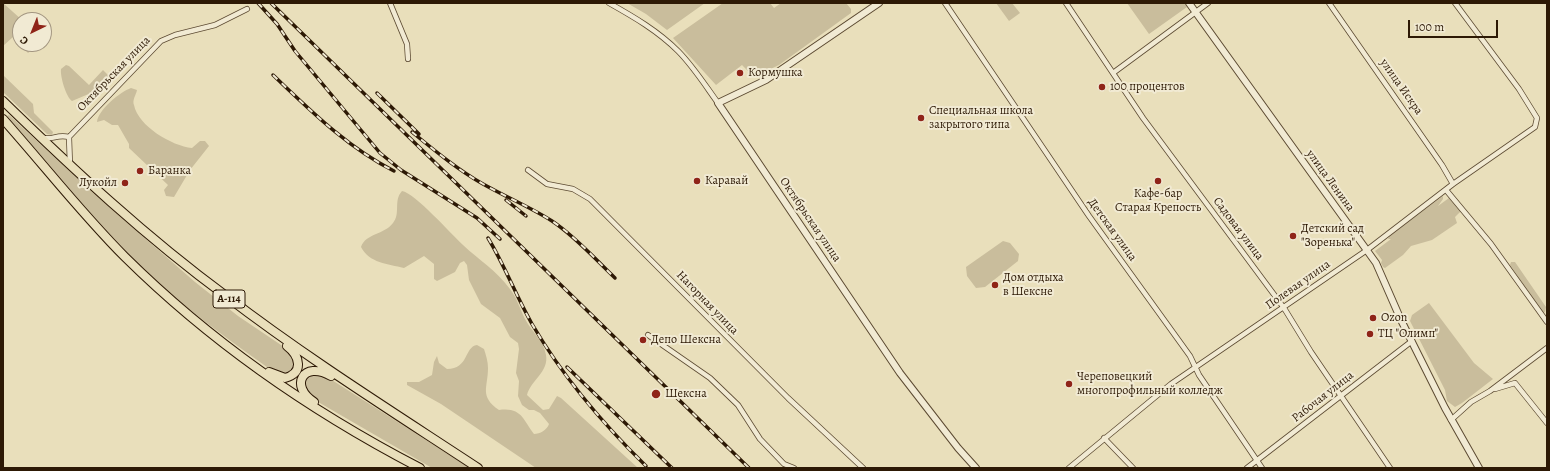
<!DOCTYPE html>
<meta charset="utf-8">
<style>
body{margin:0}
#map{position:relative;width:1550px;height:471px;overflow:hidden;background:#e9dfbb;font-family:Alegreya,serif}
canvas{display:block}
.frame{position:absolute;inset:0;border:4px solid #2d1905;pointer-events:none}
.north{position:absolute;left:12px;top:12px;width:40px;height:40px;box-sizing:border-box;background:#f1ead3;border:1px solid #a39681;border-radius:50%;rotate:223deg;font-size:11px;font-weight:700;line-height:16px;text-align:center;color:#2d1905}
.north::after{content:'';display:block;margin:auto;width:14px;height:18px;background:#8f2418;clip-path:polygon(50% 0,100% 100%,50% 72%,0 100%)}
.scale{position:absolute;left:1408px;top:20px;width:90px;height:18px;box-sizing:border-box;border:2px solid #2d1905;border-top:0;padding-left:5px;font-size:12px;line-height:14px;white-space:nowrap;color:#2d1905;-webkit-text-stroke:3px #f1ead3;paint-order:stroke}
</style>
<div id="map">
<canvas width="1550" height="471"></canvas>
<div class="frame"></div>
<div class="north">С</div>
<div class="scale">100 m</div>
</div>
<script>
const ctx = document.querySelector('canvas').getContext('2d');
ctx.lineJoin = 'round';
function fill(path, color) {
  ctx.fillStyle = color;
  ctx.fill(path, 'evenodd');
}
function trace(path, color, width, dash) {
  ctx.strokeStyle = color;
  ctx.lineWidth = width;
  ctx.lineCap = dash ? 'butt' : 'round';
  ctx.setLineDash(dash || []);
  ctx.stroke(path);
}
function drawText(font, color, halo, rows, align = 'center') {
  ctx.font = font + ' Alegreya,serif';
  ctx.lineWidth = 4;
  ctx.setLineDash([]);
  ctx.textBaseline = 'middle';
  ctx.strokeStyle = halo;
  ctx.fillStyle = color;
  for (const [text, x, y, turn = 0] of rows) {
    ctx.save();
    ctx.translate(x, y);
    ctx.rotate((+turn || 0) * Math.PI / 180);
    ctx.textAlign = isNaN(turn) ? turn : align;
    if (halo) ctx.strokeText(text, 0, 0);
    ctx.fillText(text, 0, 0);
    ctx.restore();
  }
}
const green = new Path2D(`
 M3 3 22 20H20V44H38L28 53 13 37 3 46Z
 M627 3H705L667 30 646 14Z
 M723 3H770L774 8 781 3H846L851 9V13L779 65 754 77 742 65 716 85 673 38Z
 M996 3H1012L1020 13 1009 21Z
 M1127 3H1184L1187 7 1149 34Z
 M66 65 69 66 89 85 103 70 108 75V78L91 93 72 101C66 97 60 76 61 69Z
 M3 75 33 104 34 113 53 132 52 135 47 134 3 92Z
 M131 88 137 90C136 95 132 100 134 105 138 126 172 146 192 148L200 141H205L209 146 190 170 174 197 166 196 164 190 168 185 129 148V144L118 125H112L104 120 97 122C98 110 120 92 131 88Z
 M9 115 92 192 195 282 238 316 284 347 295 360C293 373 287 375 275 373 238 346 199 319 164 288 106 237 58 175 7 116Z
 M402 191C415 193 451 234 463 245 480 261 495 269 510 289 517 298 520 309 525 319 532 332 544 341 546 355 549 372 531 380 527 395L543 410 549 409 557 396 561 398 638 468H536L441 404 407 385V382H419L432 375 434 362 437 356 439 363 447 369C469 369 464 347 477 345L484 349C486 355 488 362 488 368 488 388 479 396 499 410 522 407 523 420 534 434 540 434 547 430 549 424L540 413 534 410H529L522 405 518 396 519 381 516 373 519 349 518 343 510 337 500 318 481 304 469 280 467 265 464 261 460 263 455 272 437 281 434 279V264L424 256 404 268C388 264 369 263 361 247 366 233 384 235 393 223 401 213 393 201 402 191Z
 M1443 196V199L1438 206 1449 198 1461 211 1455 217 1457 223 1432 240 1411 246 1403 255 1385 268 1383 267 1381 263 1382 260 1375 251 1391 239H1388L1390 235Z
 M1003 241 1010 243 1019 254 1018 261 985 287 976 288 967 276 966 267Z
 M1511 262H1515L1546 307 1545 312 1543 313 1539 308 1510 265Z
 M1429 303 1474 363 1493 379 1462 403 1455 407 1447 401 1445 390 1410 321 1412 315Z
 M310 374 324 375 470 468H432L313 399 309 395 304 382Z`);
const minor = new Path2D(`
 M390 3 407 44 408 59
 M609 3C634 17 658 31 678 51 693 66 705 85 718 103
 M945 3 1089 216 1190 356 1199 375 1262 468
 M1066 3 1143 118 1284 308 1311 352 1390 468
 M1329 3 1442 165 1453 184
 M1113 73 1208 3
 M69 137 161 41 175 35 215 25 247 9
 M69 137 70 165
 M44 138C53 140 57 134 69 137
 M528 170 547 184 573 189 590 199 788 398 863 468
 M1446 190 1491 244 1547 322
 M648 335 710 378 738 405 760 439 784 464 794 468
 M1495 389 1515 383 1547 423
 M1451 420 1471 402 1490 391 1547 348
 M1104 438 1133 468
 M1069 468 1171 384 1367 250 1453 184 1535 127 1537 118 1519 89 1455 3
 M1247 468 1412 341`);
const tertiary = new Path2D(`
 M879 3 766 80 718 103 900 373 958 448 976 468
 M1189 3 1376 263 1401 320 1445 408 1479 468`);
const trunk = new Path2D(`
 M3 101C74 170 146 237 226 296 307 358 393 412 478 468
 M3 119C44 165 82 214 125 257 212 343 312 412 420 468
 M269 372 285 378C304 373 300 356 287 346
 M314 402C289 386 303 360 331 376`);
const rail = new Path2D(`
 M258 3 277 24 295 51 380 153 401 170 477 218 500 239
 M271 3 749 468
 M273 75C311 111 347 147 394 171
 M377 93 419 134
 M412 132C434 150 458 170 483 184 506 197 530 207 552 221 576 237 595 259 615 278
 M506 200 526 216
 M488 238C505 266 516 296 532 324 563 377 603 424 646 466
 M567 367 672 468`);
const markers = [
 [740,73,4,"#8f2418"],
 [1102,87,4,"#8f2418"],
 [921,118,4,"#8f2418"],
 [140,171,4,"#8f2418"],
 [697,181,4,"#8f2418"],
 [1158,181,4,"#8f2418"],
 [125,183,4,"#8f2418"],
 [1293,236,4,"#8f2418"],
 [995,285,4,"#8f2418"],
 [1373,318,4,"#8f2418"],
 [1370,334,4,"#8f2418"],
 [643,340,4,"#8f2418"],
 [1069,384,4,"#8f2418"],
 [656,394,5,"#8f2418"]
];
const shields = [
 [229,299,32]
];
const shieldNames = [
 ["А-114",229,299]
];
const poiNames = [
 ["Кормушка",748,73],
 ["100 процентов",1110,87],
 ["Специальная школа",929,111],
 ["закрытого типа",929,125],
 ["Баранка",148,171],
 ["Каравай",705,181],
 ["Лукойл",117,183,"right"],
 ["Кафе-бар",1158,194,"center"],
 ["Старая Крепость",1158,208,"center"],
 ["Детский сад",1301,229],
 ["\"Зоренька\"",1301,243],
 ["Дом отдыха",1003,278],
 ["в Шекснe",1003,292],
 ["Ozon",1381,318],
 ["ТЦ \"Олимп\"",1378,334],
 ["Депо Шексна",651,340],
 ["Череповецкий",1077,377],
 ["многопрофильный колледж",1077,391],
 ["Шексна",665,394]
];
const streetNames = [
 ["Октябрьская улица",114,74,-46],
 ["улица Искра",1401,87,55],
 ["улица Ленина",1330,181,54],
 ["Октябрьская улица",810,220,56],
 ["Садовая улица",1238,229,53],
 ["Детская улица",1112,230,54],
 ["Полевая улица",1298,285,-35],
 ["Нагорная улица",707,303,46],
 ["Рабочая улица",1323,397,-38]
];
fill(green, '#c9bd9c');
trace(minor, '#5c4a32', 6);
trace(tertiary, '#5c4a32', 8);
trace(trunk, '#2d1905', 10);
trace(minor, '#f1ead3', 4.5);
trace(tertiary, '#f1ead3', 6);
trace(trunk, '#e9dfbb', 8);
trace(rail, '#2d1905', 3.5);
trace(rail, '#f1ead3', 2, [6]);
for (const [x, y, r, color] of markers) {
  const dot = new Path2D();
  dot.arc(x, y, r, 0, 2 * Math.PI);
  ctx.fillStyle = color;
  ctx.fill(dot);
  trace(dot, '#f1ead3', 1.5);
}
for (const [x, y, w] of shields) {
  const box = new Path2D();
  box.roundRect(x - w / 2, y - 9, w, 18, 3);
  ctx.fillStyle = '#f1ead3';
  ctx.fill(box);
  trace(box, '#2d1905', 1);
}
drawText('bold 11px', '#2d1905', null, shieldNames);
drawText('12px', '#2d1905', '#f1ead3', poiNames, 'left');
drawText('12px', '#2d1905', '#f1ead3', streetNames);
</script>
